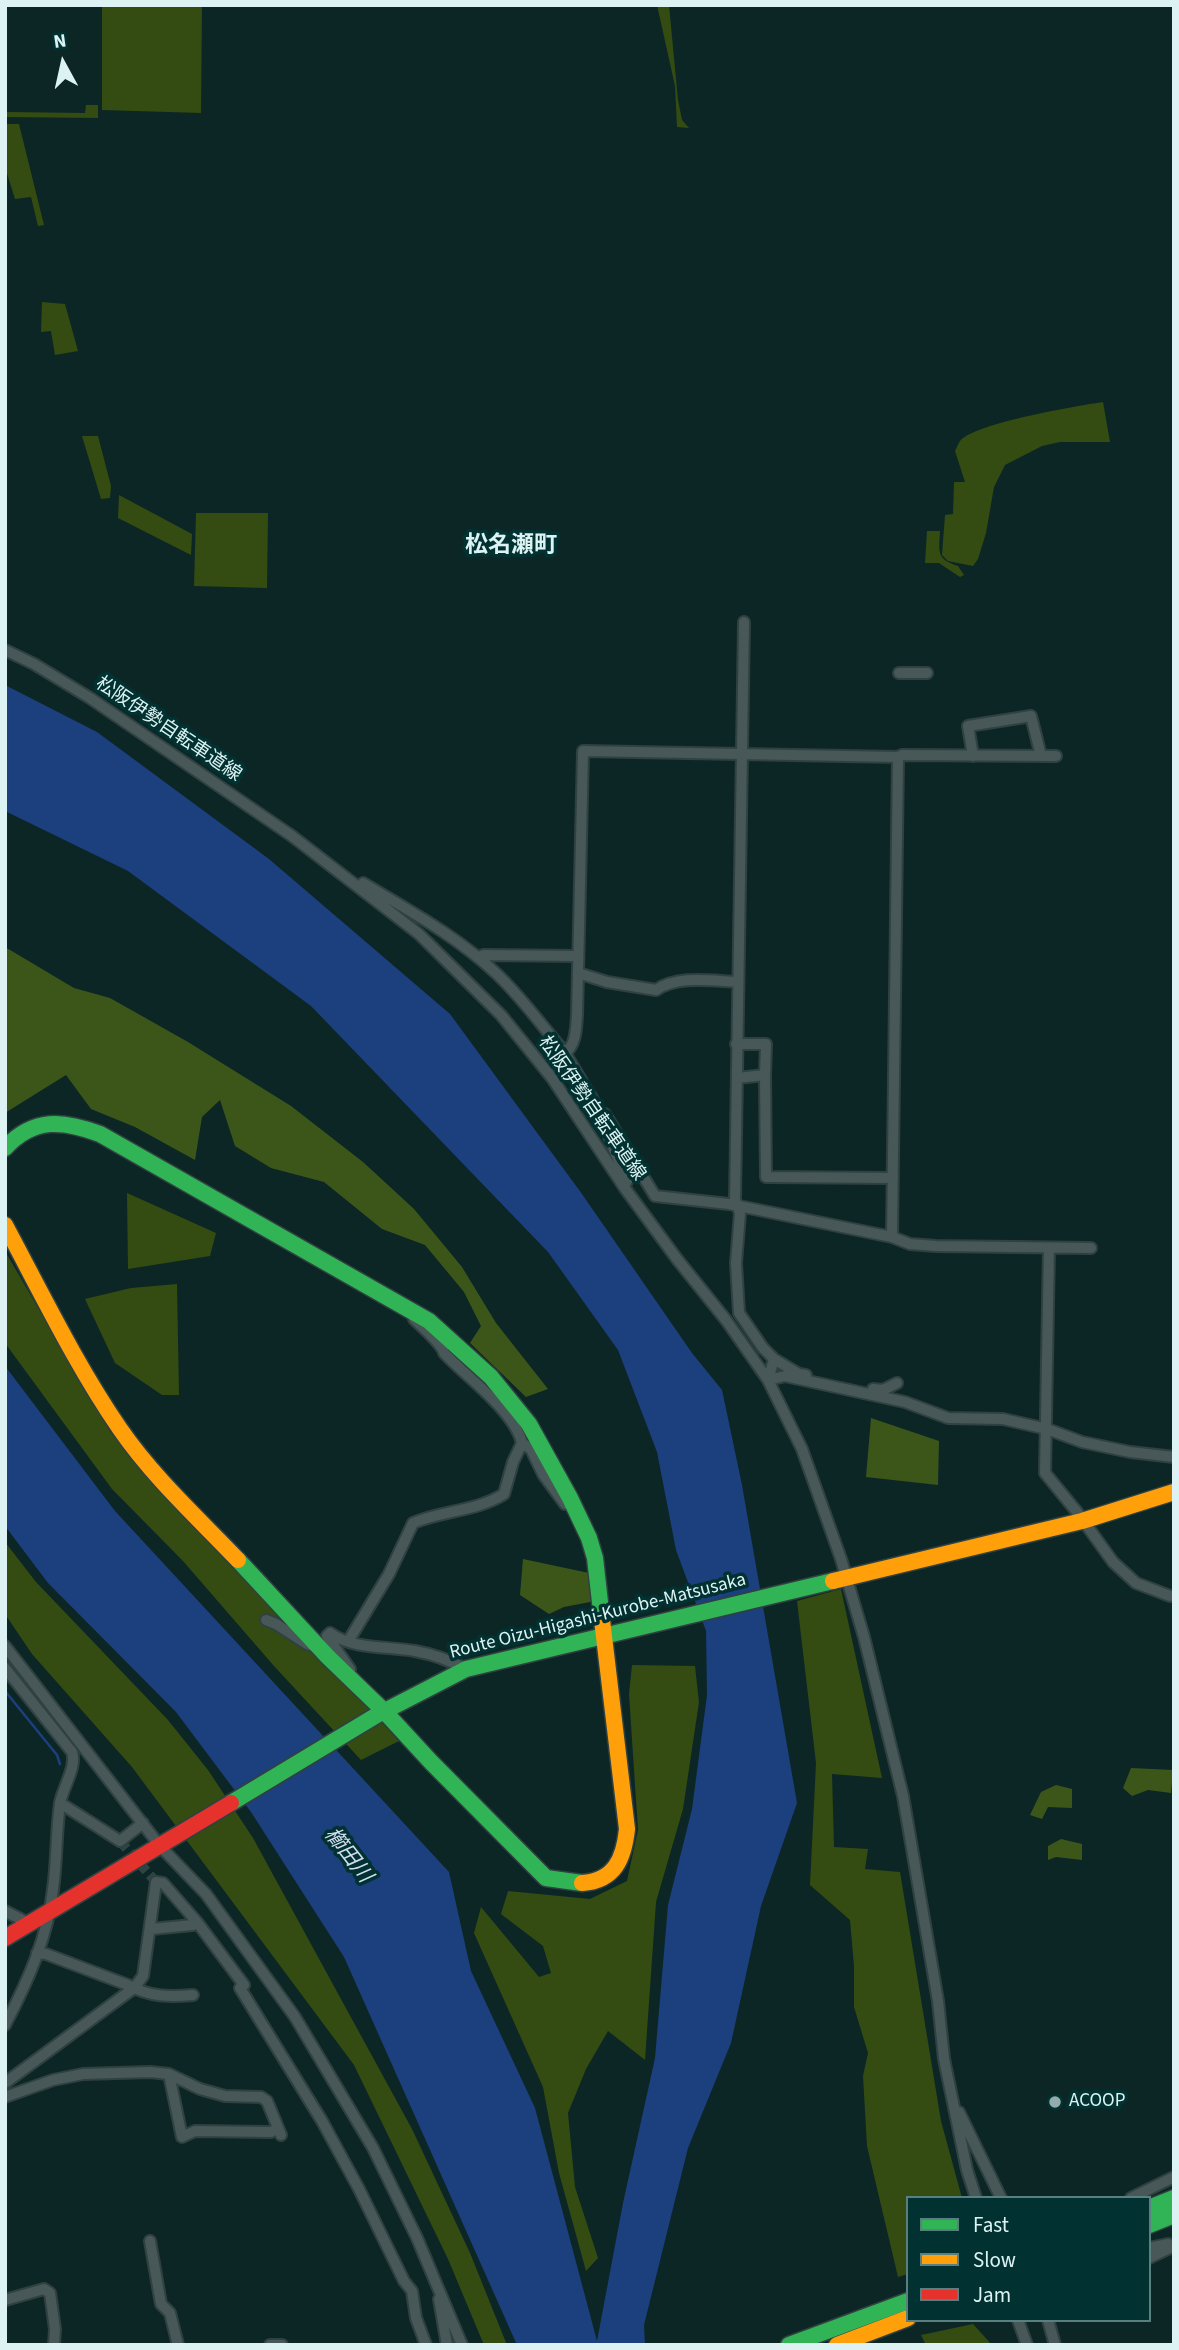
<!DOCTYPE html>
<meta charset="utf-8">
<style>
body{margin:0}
#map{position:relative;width:1179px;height:2350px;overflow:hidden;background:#0c2626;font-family:"Source Sans 3",sans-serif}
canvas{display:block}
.frame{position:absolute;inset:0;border:7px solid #ddf3f3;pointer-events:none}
.legend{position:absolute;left:906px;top:2196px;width:245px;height:126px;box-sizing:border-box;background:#023131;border:2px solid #5a7f7f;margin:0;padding:9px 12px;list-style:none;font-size:21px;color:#ddf3f3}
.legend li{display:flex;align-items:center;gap:14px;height:35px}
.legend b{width:35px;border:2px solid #5a7f7f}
.north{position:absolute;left:28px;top:28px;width:70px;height:70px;-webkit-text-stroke:5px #023131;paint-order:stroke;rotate:352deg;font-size:19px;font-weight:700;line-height:28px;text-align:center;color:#ddf3f3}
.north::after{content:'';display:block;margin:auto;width:24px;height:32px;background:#ddf3f3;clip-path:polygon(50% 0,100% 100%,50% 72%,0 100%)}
</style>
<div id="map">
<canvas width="1179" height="2350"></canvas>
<div class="frame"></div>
<ul class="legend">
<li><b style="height:9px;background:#30b455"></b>Fast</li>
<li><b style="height:9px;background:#ff9f0a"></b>Slow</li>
<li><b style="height:9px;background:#e5322d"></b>Jam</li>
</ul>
<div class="north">N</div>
</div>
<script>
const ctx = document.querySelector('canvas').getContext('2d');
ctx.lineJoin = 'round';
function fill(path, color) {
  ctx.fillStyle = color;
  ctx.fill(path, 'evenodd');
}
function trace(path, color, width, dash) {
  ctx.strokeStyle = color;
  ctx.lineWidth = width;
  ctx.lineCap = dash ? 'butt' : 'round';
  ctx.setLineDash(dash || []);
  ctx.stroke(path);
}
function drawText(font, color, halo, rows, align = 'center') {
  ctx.font = font + ' "Source Sans 3","Noto Sans JP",sans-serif';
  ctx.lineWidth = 7;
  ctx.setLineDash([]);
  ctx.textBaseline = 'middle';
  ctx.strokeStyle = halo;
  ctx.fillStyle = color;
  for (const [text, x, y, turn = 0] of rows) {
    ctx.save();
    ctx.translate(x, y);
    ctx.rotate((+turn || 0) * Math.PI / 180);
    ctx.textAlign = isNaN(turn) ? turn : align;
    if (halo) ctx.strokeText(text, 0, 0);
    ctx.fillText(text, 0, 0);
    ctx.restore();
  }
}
const green = new Path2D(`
 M102 5H202L201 113 102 110Z
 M657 5H669L678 100 682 120 689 128 677 127 675 86Z
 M86 105H98V118L5 117V112L85 113Z
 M5 124H19L44 225 38 226 31 197 15 199 5 167Z
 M42 302 65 304 78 351 55 355 51 331 41 332Z
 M1103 402 1110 442H1060L1042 446 1005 465 994 487 986 533 978 559 973 566 948 561 942 555 945 515 953 514 954 482H965L955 451C957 447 958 444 960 441 975 423 1077 406 1103 402Z
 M82 436H98L111 486 110 498 101 499Z
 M119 495 192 534 191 555 118 518Z
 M196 513H268L267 588 194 586Z
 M927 531H940C939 552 936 559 958 566L964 575 960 577 939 563H925Z
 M127 1193 216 1233 210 1256 128 1269Z
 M5 1251 111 1433 399 1741 361 1760 274 1666 183 1561 112 1489 5 1343Z
 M177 1284 179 1395H162L115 1363 85 1299 131 1288Z
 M5 1542 36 1582 168 1720 208 1770 253 1838 412 2129 470 2253 507 2345H484L448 2259 354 2065 132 1767 32 1654 5 1614Z
 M841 1589 882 1778 832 1774 834 1847 868 1849 865 1869 900 1872 941 2121 962 2198H908V2274L898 2277 867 2146 863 2076 868 2053 854 2007V1966L850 1920 810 1885 816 1763 797 1601Z
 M632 1665 695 1666 699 1702 683 1809 656 1902 645 2060 608 2031 586 2069 568 2113 575 2187 598 2258 586 2271 559 2173 543 2087 474 1933 481 1907 539 1977 551 1973 543 1946 501 1914 508 1891 590 1899 627 1881 638 1830 629 1694Z
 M973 2324 992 2345H926L921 2335Z`);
const forest = new Path2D(`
 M5 947 74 988 110 998 188 1042 291 1106 363 1162 414 1209 462 1267 496 1323 548 1389 526 1397 470 1343 481 1326 464 1292 425 1245 382 1229 324 1182 271 1168 235 1146 220 1100 202 1117 195 1160 135 1127 91 1109 66 1075 5 1113Z
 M871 1418 939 1441 938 1485 866 1477Z
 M523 1559 589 1573 595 1601 564 1607 549 1614 520 1595Z
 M1131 1768 1173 1770 1171 1793 1148 1790 1132 1796 1123 1788Z
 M1056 1785 1072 1789V1808L1048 1807 1042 1819 1030 1815 1041 1792Z
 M1061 1839 1082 1844V1860L1056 1857 1048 1860V1846Z`);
const water = new Path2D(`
 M5 685 97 732 269 859 450 1014 582 1194 692 1353 722 1390 742 1485 797 1803 761 1906 731 2043 688 2148 644 2325 645 2345H517L344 1957 251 1812 176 1712 48 1583 5 1526V1366L115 1511 449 1872 471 1971 535 2108 597 2341 623 2203 655 2058 668 1905 692 1809 707 1695 706 1631 676 1550 657 1452 618 1350 548 1252 311 1006 128 871 5 811Z`);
const stream = new Path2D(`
 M5 1691 57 1755 60 1764`);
const streetTunnel = new Path2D(`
 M120 1841 156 1882`);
const street = new Path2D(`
 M744 622 735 1200 740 1213 736 1263 739 1313 763 1348 774 1359 768 1380
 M5 650 34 664 90 698 292 836 419 934 501 1015 552 1078 624 1187 677 1259 726 1320 768 1380 802 1449 841 1559 864 1637 903 1796 938 2001 944 2059 967 2170 976 2198
 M899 673H927
 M973 756 968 726 1031 716 1041 756
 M363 883C410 911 458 937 498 975 522 998 543 1027 565 1053
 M478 957 484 955 578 956
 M578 973 607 982 656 990C678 975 712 981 738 982
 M736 1044H766L765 1075 737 1078
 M765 1075 766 1177 893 1178
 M605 1114 655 1196 729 1204 892 1237 910 1244 936 1246 1091 1248
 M625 1184 627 1181 596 1105 565 1053C576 1045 576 1029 577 1016L583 751 898 757 902 755 1056 756
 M892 1237 898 757
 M1049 1248 1045 1473 1077 1512 1113 1562 1136 1583 1170 1596
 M412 1313 414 1319C423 1328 434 1337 441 1347 447 1355 440 1349 447 1356 468 1378 515 1412 522 1443
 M774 1359 799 1374 806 1375
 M768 1380 785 1376 905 1402 948 1418 1003 1419 1047 1429 1082 1442 1130 1452 1174 1457
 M873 1389 883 1390 897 1383
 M266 1620 276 1624 307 1644 313 1646
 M349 1640 389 1574 413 1523C443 1510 475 1512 504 1494L513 1462 522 1443 531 1449 543 1474 565 1504
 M5 1646 160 1846 206 1894 295 2017 373 2148 417 2238 462 2345
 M5 1668 72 1752C77 1767 63 1787 60 1803 56 1832 57 1861 53 1889 48 1937 27 1983 5 2025
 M349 1674 350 1669 327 1636 330 1633C354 1650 387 1646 415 1651 432 1654 451 1661 466 1669
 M60 1803 120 1841 143 1823
 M5 1911 28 1923
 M151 1929 193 1925 197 1922
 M37 1953 46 1954 128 1985C149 1997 170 1997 193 1995
 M169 2074 182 2137 195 2131 271 2132 278 2128
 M5 2083 134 1988 143 1976 156 1882 163 1883 197 1922 244 1985 240 1988 322 2121 359 2189 404 2281 412 2291 416 2318 426 2345
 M5 2097 53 2080 83 2074 150 2072 169 2074 200 2089 225 2096 261 2097 267 2101 281 2135
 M959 2112 1001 2198
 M1131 2198 1174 2177
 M150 2241 161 2304 170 2313 178 2345
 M1149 2248 1168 2244
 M1149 2258 1174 2246
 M439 2299 447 2345
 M5 2300 44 2289 50 2293 55 2329 54 2345
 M1018 2320 1027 2345
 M1048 2320 1055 2345
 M270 2345H282`);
const fast = new Path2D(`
 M5 1148C34 1117 63 1120 100 1134L429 1321 491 1377 529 1424 570 1498 589 1538 595 1558 602 1620
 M238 1560 328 1657 384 1711 431 1762 546 1878 582 1883
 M231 1803 377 1715 466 1669 833 1581
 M1149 2208 1174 2198
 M1149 2225 1174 2215
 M789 2345 908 2301`);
const slow = new Path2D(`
 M5 1225C42 1294 76 1365 120 1429 153 1477 198 1518 238 1560
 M833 1581 1082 1521 1174 1492
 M582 1883C615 1881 624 1858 627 1829L602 1620
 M837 2345 908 2318`);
const jam = new Path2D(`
 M5 1938 231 1803`);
const markers = [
 [1055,2102,7,"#94abab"]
];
const streetNames = [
 ["松阪伊勢自転車道線",168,730,34],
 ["松阪伊勢自転車道線",591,1109,55],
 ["Route Oizu-Higashi-Kurobe-Matsusaka",598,1617,-14]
];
const poiNames = [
 ["ACOOP",1069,2102]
];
const waterNames = [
 ["櫛田川",347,1856,52]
];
const quarterNames = [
 ["松名瀬町",511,547]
];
fill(green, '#344c11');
fill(forest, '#3c561a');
fill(water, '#1c3f7e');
trace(stream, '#1c3f7e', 2.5);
trace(streetTunnel, '#2b4545', 10, [10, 5]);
trace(street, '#304141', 14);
trace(fast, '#304141', 19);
trace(slow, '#304141', 19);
trace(jam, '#304141', 19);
trace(street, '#485858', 10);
trace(fast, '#30b455', 16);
trace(slow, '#ff9f0a', 16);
trace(jam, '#e5322d', 16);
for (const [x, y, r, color] of markers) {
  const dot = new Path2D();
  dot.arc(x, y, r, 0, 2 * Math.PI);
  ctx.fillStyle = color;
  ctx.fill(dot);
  trace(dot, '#023131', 2.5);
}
drawText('19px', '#ddf3f3', '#023131', streetNames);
drawText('19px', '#ddf3f3', '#023131', poiNames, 'left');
drawText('italic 21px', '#d3def3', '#023131', waterNames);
drawText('bold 23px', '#ddf3f3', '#023131', quarterNames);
</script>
